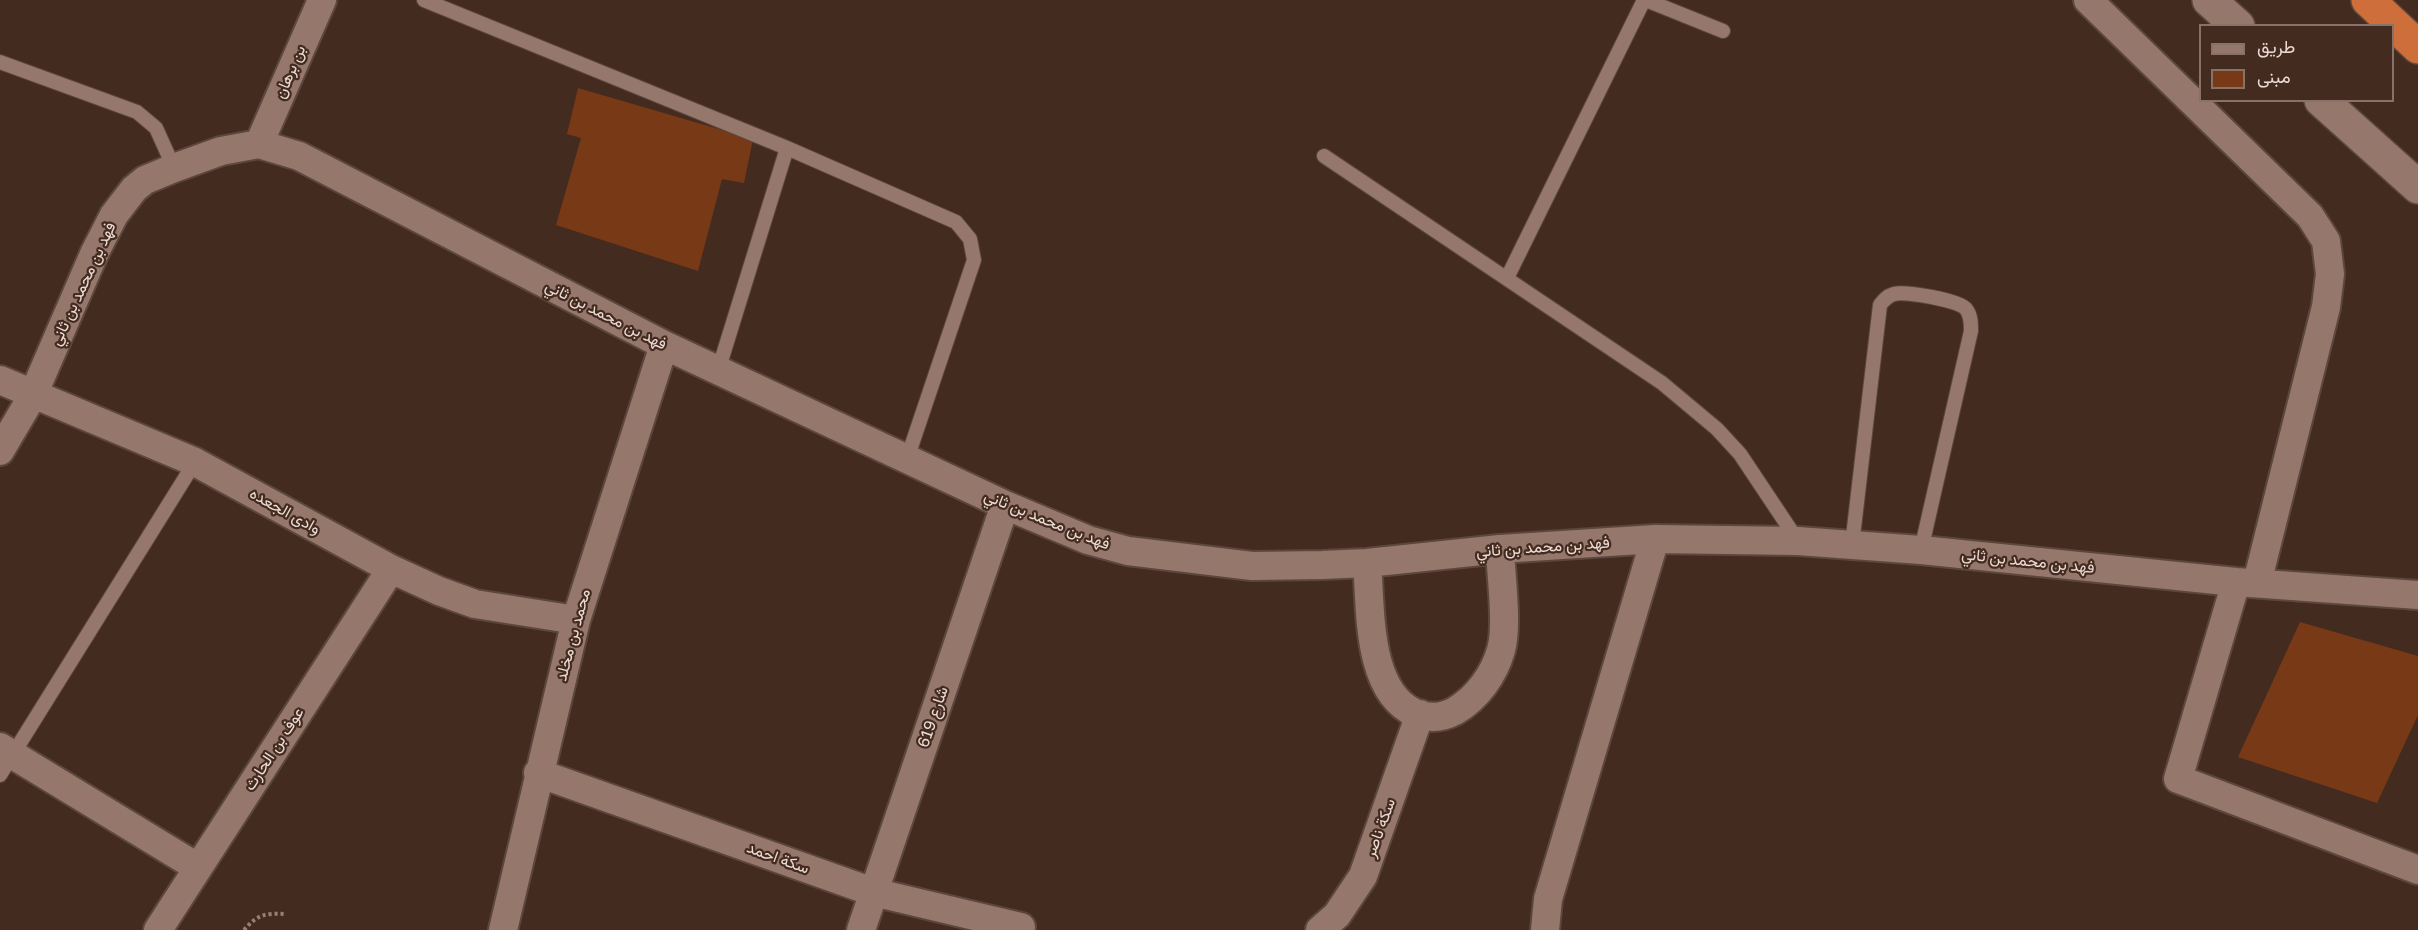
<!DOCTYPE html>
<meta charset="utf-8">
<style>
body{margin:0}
#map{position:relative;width:2418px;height:930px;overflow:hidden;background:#442b20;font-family:"Golos Text",Vazirmatn,sans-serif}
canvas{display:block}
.legend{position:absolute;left:2199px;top:24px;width:195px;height:78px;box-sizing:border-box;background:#442b20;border:2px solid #877168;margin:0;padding:8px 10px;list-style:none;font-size:18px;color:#ecdbd4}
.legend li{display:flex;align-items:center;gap:12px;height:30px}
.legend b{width:30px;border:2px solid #877168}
</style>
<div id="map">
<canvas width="2418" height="930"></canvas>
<ul class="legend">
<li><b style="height:8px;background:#95786b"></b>طريق</li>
<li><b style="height:16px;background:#783917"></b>مبنى</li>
</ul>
</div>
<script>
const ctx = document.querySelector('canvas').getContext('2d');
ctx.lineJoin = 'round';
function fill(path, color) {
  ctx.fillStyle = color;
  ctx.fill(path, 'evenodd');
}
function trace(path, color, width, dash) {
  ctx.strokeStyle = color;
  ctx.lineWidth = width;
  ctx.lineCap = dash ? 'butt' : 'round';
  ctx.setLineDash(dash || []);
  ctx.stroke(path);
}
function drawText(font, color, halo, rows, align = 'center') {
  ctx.font = font + ' "Golos Text",Vazirmatn,sans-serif';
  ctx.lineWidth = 4.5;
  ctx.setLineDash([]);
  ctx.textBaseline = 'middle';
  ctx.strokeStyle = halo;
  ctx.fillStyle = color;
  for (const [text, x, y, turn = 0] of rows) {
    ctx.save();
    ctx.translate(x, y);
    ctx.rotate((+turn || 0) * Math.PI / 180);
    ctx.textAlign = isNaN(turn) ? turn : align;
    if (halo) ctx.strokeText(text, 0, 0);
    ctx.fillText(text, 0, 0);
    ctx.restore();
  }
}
const building = new Path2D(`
 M578 88 753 139 744 183 722 179 698 271 556 225 581 138 567 134Z
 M2300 622 2418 656V715L2377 803 2238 757Z`);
const path = new Path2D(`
 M244 930C257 915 264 913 284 914`);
const service = new Path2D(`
 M424 0 787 148 956 222 970 239 974 260 907 459
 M1646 0 1723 31
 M0 62 137 112 156 128 174 168
 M1324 156 1662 383 1717 429 1740 454 1798 541
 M1507 278 1644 0
 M718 371 787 148
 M1852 545 1880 305C1884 300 1887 296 1894 294 1905 291 1959 300 1966 309 1971 315 1971 323 1971 331L1921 550
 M0 775 195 462`);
const minor = new Path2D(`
 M2088 0 2310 216 2326 241 2330 274 2326 307 2257 583
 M259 144 322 0
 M0 380 195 462 391 569 439 591 475 604 576 620
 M0 451 33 395 94 254 114 215 134 189 145 180 174 168 221 151 259 144 299 156 664 345 1005 505 1088 540 1128 551 1252 566 1322 565 1367 563 1500 549 1655 539 1798 541 1921 550 2236 582 2418 595
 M1367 563C1371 608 1366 691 1415 713 1429 719 1442 718 1455 711 1477 698 1494 675 1501 650 1508 625 1501 577 1500 549
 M2236 582 2178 779 2418 870
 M0 747 197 867
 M538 773 873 892 1021 927
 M158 930 391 569
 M503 930 576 620 664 345
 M861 930 1005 505
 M1320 930 1337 915 1363 876 1420 714
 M1545 930 1548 899 1655 539`);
const secondary = new Path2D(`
 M2209 0 2238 26
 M2321 100 2418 187`);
const trunk = new Path2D(`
 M2368 0 2418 47`);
const streetNames = [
 ["بن برهان",290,72,-67],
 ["فهد بن محمد بن ثاني",83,284,-65],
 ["فهد بن محمد بن ثاني",606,315,27],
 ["وادى الجعده",285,511,29],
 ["فهد بن محمد بن ثاني",1047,520,22],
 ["فهد بن محمد بن ثاني",1543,547,-4],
 ["فهد بن محمد بن ثاني",2028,561,6],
 ["محمد بن مخلد",573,635,-75],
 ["شارع 619",933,717,-71],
 ["عوف بن الحارث",274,749,-57],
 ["سكة ناصر",1380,828,-70],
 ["سكة احمد",778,858,20]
];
fill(building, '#783917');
trace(service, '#5c473d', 16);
trace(minor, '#5c473d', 32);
trace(secondary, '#5c473d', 36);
trace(trunk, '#5c473d', 36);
trace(path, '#968077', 4, [3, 3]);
trace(service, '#95786b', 14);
trace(minor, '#95786b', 28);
trace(secondary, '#95786b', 33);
trace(trunk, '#cd6e3b', 33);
drawText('16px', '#ecdbd4', '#442b20', streetNames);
</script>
